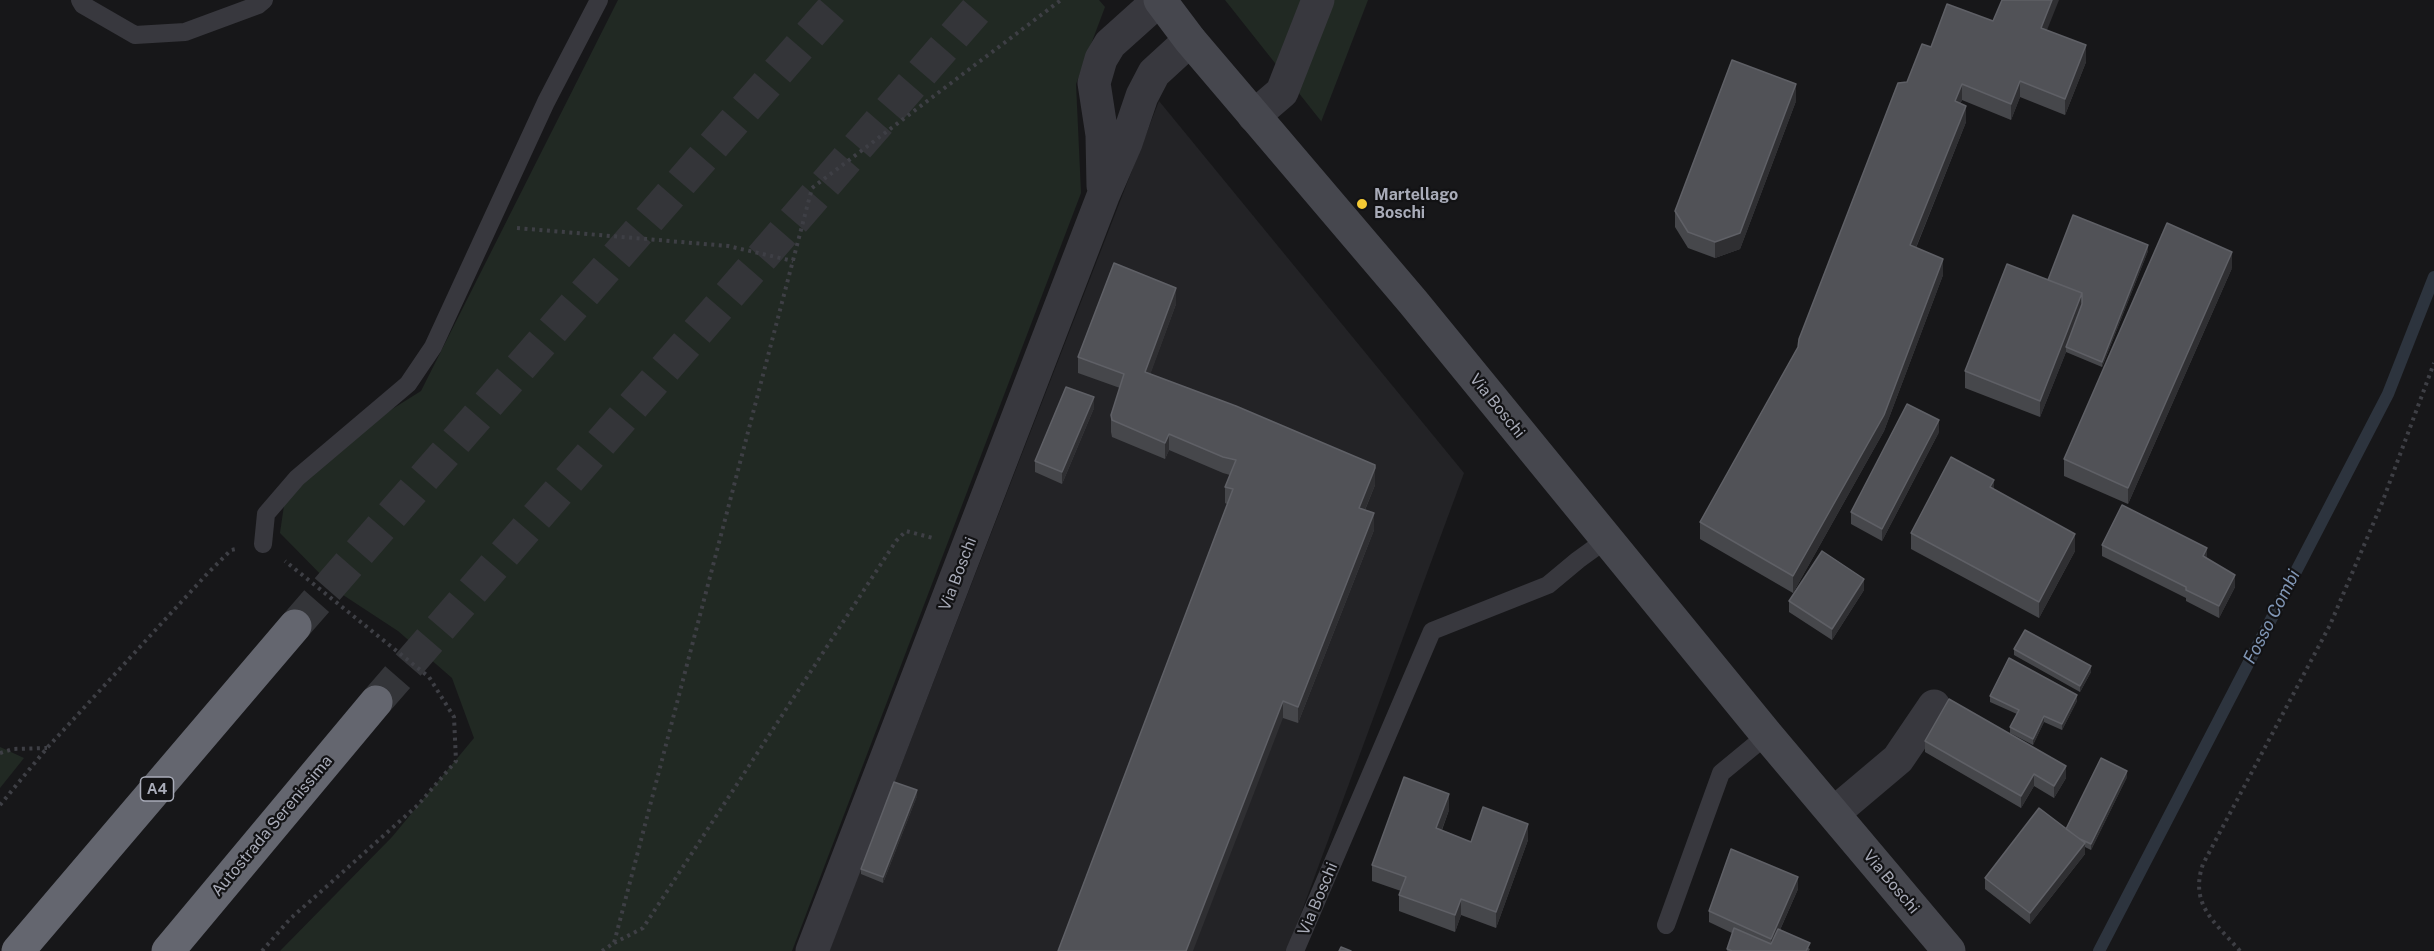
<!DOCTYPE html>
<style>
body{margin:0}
canvas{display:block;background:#171719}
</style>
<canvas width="2434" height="951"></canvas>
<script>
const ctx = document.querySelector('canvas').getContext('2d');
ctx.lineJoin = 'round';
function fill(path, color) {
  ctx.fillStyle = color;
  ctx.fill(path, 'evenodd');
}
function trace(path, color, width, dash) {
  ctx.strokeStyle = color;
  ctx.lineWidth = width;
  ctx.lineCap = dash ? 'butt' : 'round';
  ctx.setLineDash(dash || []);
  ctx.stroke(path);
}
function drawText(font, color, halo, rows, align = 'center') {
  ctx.font = font + ' "Public Sans",sans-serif';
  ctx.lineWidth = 4.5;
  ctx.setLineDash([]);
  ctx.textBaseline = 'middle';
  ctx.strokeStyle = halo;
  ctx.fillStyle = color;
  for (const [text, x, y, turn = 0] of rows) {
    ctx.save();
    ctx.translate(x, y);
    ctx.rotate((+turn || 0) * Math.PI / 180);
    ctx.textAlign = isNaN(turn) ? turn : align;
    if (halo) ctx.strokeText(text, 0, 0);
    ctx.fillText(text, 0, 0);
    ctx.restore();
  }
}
const built = new Path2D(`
 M1159 101 1464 473 1287 951H829Z`);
const green = new Path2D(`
 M618 0H1099L1105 7 1076 84 1081 193 792 951H280L392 837 474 738 452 678 398 631 337 591 280 533 286 492 335 445 421 391Z
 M1225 0H1368L1321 122V121Z
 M0 747 24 758 0 788Z`);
const stream = new Path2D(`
 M2099 951 2388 394 2434 277`);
const highwayTunnel = new Path2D(`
 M295 626 840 0
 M376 702 985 0`);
const path = new Path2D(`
 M517 228 728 246 793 261
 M0 753 13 749 47 748
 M0 805 47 748 206 575 231 550 236 549
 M614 943 643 928 896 541 906 531 933 538
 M262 951 290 919 418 805 456 761 454 717 429 677 285 561
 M602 951 614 943 812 188 1061 0
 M2240 951C2215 922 2189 905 2203 864L2330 625 2382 503 2434 363`);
const lane = new Path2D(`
 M80 0 83 5 135 35 185 32 258 5 264 0
 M263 544 266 514 297 478 408 384 433 347 546 102 599 0
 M1666 925 1721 773 1767 735
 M1295 951 1432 631 1548 585 1578 560 1607 539`);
const street = new Path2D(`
 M1254 116 1282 92 1318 0
 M1103 186 1102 135 1094 83 1101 59 1110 44 1159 0
 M1834 813 1898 759 1934 706
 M812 951 1103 196 1126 143 1142 96 1154 73 1190 40`);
const secondary = new Path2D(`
 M1160 0 1190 40 1413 302 1767 735 1949 951`);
const highway = new Path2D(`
 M18 951 295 626
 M168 951 376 702`);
const wall = new Path2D(`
 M1993 21 2047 30 2086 62 2065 115 2020 97 2011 120 1962 100 1960 104 1966 122 1916 248 1943 275 1884 431 1793 593 1700 539V522L1798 347 1907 82 1931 47Z
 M1796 101 1740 249 1715 258 1688 248 1675 227V211Z
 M2148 251 2102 367 2066 352 2040 417 1965 388V371L2048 280Z
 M2232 268 2128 504 2064 476V459Z
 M1176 304 1150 374 1375 485 1365 510 1374 530 1298 723 1283 718 1227 504 1225 503V487L1230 475 1223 473 1169 450 1165 459 1112 437 1111 432V415L1120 388 1078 373V357Z
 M1094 408 1062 484 1035 472V461Z
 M1939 432 1882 541 1851 524V512Z
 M1994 490 2075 551 2039 618 1911 549V533Z
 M2102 545 2207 559 2235 587 2219 618 2186 601V598L2102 556Z
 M1864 590 1832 640 1789 612V601Z
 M2014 649 2091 672 2080 692 2014 655Z
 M1990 696 2077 701 2062 730 2044 722 2033 745 2010 733V727L2017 714 1990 702Z
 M1925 741 2066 778 2054 798 2034 786 2021 808 1925 752Z
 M2127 777 2091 850 2085 847V854L2030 924 1985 889V878L2066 829Z
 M917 796 883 883 861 874V869Z
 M1449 810 1442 830 1471 842 1528 840 1496 928 1461 915 1455 932 1399 911V895L1401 891 1372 881V865Z
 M1798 889 1780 930 1810 949 1809 951H1727L1732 933 1709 922V911Z`);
const shadedWall = new Path2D(`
 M2052 0H2059L2041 45V28Z
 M2086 45V62L2065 115V99Z
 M2020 81V97L2011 120V104Z
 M1796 84V101L1740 249 1715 258V242Z
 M1962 84V100L1955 117V101Z
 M1966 106V122L1910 262V245Z
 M2148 245V251L2102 367V362Z
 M2232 252V268L2128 504V488Z
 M1943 259V275L1884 431 1793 593V576Z
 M1176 288V304L1145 389V372Z
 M2082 293V310L2066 347V352L2040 417V401Z
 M1094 397V408L1062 484V472Z
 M1939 420V432L1882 541V529Z
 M1169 434V450L1165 459V443Z
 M1375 468V485L1359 524V508Z
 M1994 480V496L1990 487Z
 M1374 513V530L1298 723V707Z
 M2075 534V551L2039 618V602Z
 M2207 548V559L2203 556Z
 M2235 575V587L2219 618V606Z
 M1864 579V590L1832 640V629Z
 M2091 666V672L2080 692V686Z
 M2077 695V701L2062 730V724Z
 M1283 701V718L1193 951H1186Z
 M2044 716V722L2033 745V739Z
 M2066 766V778L2054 798V786Z
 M2127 771V777L2091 850V844Z
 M2034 774V786L2021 808V796Z
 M917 790V796L883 883V877Z
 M1449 794V810L1436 845V828Z
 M1528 824V840L1496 928V912Z
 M2085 843V854L2030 924V913Z
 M1798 877V889L1771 950V939Z
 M1461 899V915L1455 932V915Z`);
const building = new Path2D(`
 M2002 0H2052L2041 28 2086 45 2065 99 2020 81 2011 104 1962 84 1955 101 1966 106 1910 245 1943 259 1884 415 1793 576 1700 522 1798 347 1799 339 1898 83 1907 82 1922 44 1931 47 1947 4 1993 21Z
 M1732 60 1796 84 1740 233 1715 242 1688 232 1675 211Z
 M2073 215 2148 245 2102 362 2066 347 2082 304V293L2048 280Z
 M2167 223 2232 252 2128 488 2064 459Z
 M1114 263 1176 288 1145 372 1236 406 1375 465V468L1359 508 1374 513 1298 707 1283 701 1186 951H1058L1233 489 1225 487 1236 460 1223 457 1169 434 1165 443 1112 420 1111 415 1124 374 1078 357Z
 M2007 264 2082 293 2040 401 1965 371Z
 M1066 387 1094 397 1062 472 1035 461Z
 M1907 404 1939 420 1882 529 1851 512Z
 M1951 457 1994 480 1990 487 2075 534 2039 602 1911 533Z
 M2122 505 2207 548 2203 556 2235 575 2219 606 2186 590V587L2102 545Z
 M1822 551 1864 579 1832 629 1789 601Z
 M2025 630 2091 666 2080 686 2014 649Z
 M2009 658 2077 695 2062 724 2044 716 2033 739 2010 727 2019 710 1990 696Z
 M1949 699 2066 766 2054 786 2034 774 2021 796 1925 741Z
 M2101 758 2127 771 2091 844 2080 839 2066 829Z
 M1404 777 1449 794 1436 828 1471 842 1483 807 1528 824 1496 912 1461 899 1455 915 1399 895 1406 877 1372 865Z
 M894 782 917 790 883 877 861 869Z
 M2039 808 2085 843 2030 913 1985 878Z
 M1731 849 1798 877 1771 939 1709 911Z
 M1734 928 1771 944 1778 929 1810 943 1806 951H1732L1727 949Z
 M1341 947 1351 951H1339Z`);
const markers = [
 [1362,204,6,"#f5ca34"]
];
const shields = [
 [157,789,33]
];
const shieldNames = [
 ["A4",157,789]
];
const poiNames = [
 ["Martellago",1374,195],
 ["Boschi",1374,213]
];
const streetNames = [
 ["Via Boschi",1497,406,51],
 ["Via Boschi",958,574,-69],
 ["Autostrada Serenissima",272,826,-50],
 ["Via Boschi",1891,882,50],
 ["Via Boschi",1318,899,-67]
];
const waterNames = [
 ["Fosso Combi",2272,617,-63]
];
fill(built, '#232326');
fill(green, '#212923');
trace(stream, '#2d343e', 12);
trace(highwayTunnel, '#343539', 33, [33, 16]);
trace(path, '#3e3f45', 4, [3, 4.5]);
trace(lane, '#38383e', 18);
trace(street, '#38383e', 33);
trace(secondary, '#46474e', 33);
trace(highway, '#64666f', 33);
fill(wall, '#46474b');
fill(shadedWall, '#2f2f32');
fill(building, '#515257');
trace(building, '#5f6066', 1.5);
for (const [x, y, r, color] of markers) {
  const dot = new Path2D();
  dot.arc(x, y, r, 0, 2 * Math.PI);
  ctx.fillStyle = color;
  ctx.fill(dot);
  trace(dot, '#121214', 2);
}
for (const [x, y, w] of shields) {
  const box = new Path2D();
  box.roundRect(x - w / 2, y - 12, w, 24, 4.5);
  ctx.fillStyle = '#121214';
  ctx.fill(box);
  trace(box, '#a9acb9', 1.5);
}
drawText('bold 15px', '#a9acb9', null, shieldNames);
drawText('bold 16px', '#a9acb9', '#121214', poiNames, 'left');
drawText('16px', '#a9acb9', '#121214', streetNames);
drawText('italic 18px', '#8096b5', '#121214', waterNames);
</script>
